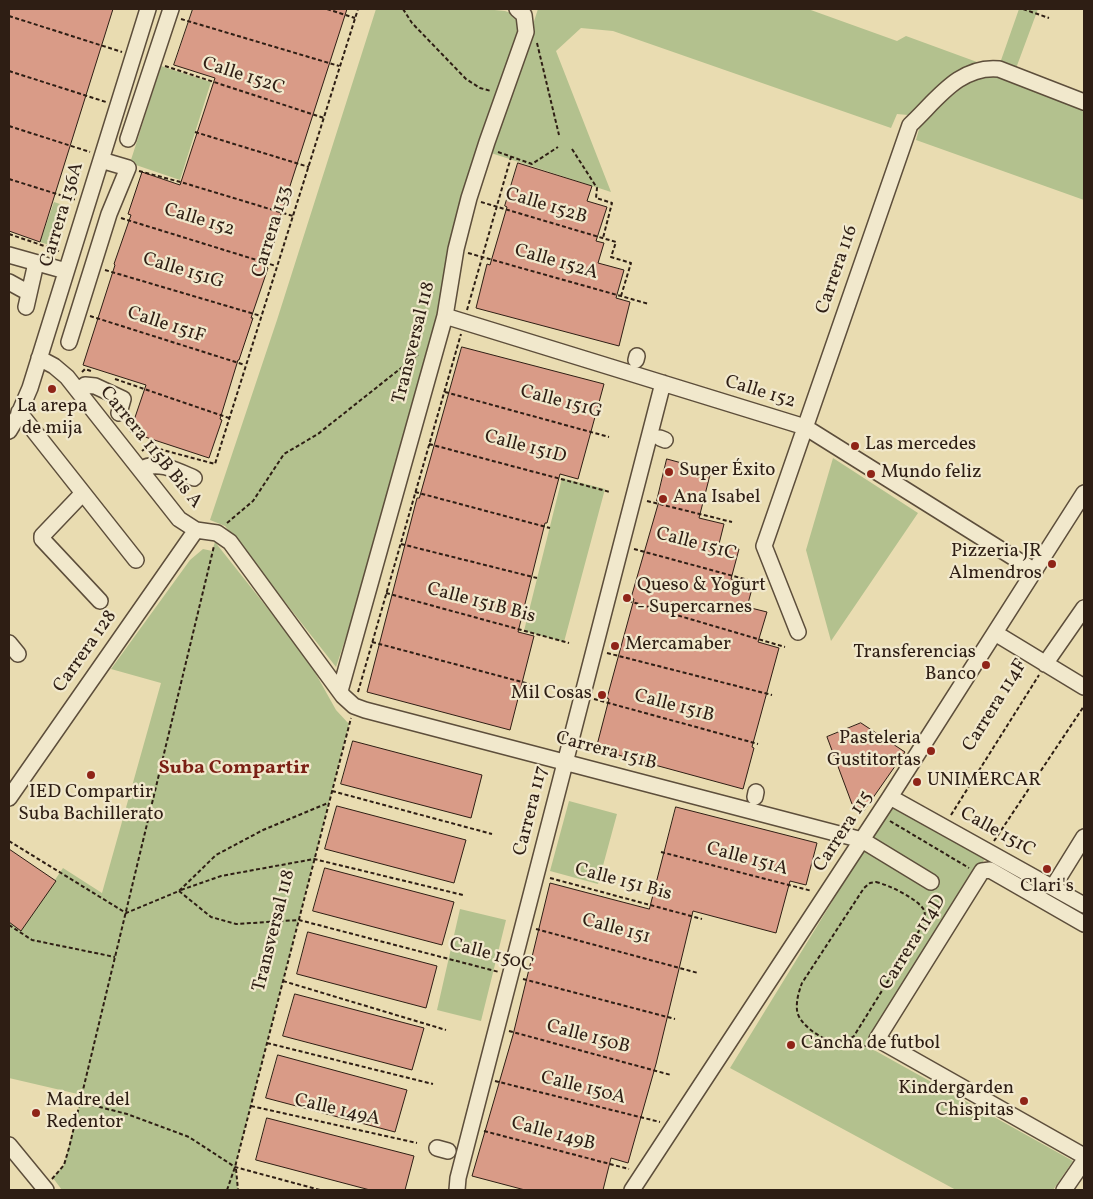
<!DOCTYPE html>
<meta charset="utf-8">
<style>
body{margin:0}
#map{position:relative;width:1093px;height:1199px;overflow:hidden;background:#e9dcb1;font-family:Vollkorn,serif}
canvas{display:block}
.frame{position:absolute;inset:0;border:10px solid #2e1e14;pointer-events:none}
</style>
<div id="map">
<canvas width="1093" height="1199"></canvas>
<div class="frame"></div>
</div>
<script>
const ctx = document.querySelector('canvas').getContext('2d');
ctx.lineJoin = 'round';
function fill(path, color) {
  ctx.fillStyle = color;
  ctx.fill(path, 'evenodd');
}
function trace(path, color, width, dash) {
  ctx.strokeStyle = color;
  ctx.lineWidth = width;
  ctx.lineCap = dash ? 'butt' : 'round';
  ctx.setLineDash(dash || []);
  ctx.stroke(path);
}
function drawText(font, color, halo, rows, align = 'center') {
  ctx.font = font + ' Vollkorn,serif';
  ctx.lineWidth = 4.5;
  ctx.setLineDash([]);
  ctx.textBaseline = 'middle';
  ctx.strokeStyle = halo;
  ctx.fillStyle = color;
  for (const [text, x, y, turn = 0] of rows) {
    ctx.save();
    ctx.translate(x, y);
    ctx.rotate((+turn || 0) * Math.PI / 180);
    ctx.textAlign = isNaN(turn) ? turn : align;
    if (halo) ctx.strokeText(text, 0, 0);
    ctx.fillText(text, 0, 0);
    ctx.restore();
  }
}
const green = new Path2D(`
 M376 9H484L505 11 514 14 522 27 457 213 444 274 437 317 351 622 336 667 234 537 225 526 210 520 277 320Z
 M538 9H808L897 41 906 36 977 62 950 76 908 115 897 114 891 128 613 31 581 28 556 51 611 192 491 153Z
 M1019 9H1038L1015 71 999 66Z
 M161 66 211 82 180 180 130 163Z
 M989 72 1084 107V200L916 140 921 122 972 79Z
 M54 202 66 206 52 246 40 242Z
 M833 458 918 513 831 641 806 550Z
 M562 478 605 489 564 642 524 631Z
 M215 542 307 658 336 710 349 724 235 1167 238 1190H62L53 1178 64 1165 82 1095 9 1078V922L21 930 63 868 102 893 161 683 111 669 190 560 203 549 212 551Z
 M569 801 617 814 598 884 550 871Z
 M892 804 986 857 865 1045 1073 1161 1053 1190H956L730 1068Z
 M460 909 506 920 481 1021 437 1010Z`);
const building = new Path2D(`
 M9 9H113L40 242 9 231Z
 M193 9H347L280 217 282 218 266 267 268 268 251 318H253L239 360H238L220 419 222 420 209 458 130 432 146 385 83 365 115 265 114 264 131 215 128 214 142 172 180 185 215 78 174 65Z
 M518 163 592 186 587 201 607 207 596 241 604 243 598 263 624 270 616 298 630 302 619 346 476 308 487 264 490 265 507 207 505 206Z
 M462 347 604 384 578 479 560 474 547 523H545L518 632 534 636 510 730 367 692 417 498H419Z
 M667 459 711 471 699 518 724 524 719 544 739 549 731 579 753 585 747 607 767 612 758 642 779 648 752 747 754 748 743 789 596 749 609 699 607 698 634 599 631 598 659 501H657Z
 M861 723 905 752 863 812 852 804 827 737Z
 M353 741 482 775 471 818 341 784Z
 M337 806 466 840 454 883 325 849Z
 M676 807 817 843 806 885 790 881 776 933 693 911 656 1064 628 1163 611 1158 603 1190H525L472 1176 513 1035 550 883 649 909Z
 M9 849 56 881 21 931 9 922Z
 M325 868 454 902 442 945 313 911Z
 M308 932 437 966 426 1008 297 974Z
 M295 994 424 1028 412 1070 283 1036Z
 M278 1055 407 1090 395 1132 266 1098Z
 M267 1118 414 1156 405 1190H370L256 1160Z`);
const path = new Path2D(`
 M327 9 355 18
 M403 9 412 23 466 79 480 88 491 91
 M1023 9 1049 18
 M9 16 122 52
 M181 19 339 66
 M537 43 559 135
 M165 66 324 118
 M9 71 106 102
 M9 126 90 152
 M195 132 309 167
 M572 149 597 188 596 198 612 203 603 238
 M498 152 532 164 558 147
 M139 171 184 183 293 216
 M9 179 76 200
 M481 202 616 242 611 257 631 263 621 296
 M121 218 276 266
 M9 234 59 251
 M468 253 649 304
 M105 270 261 316
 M467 310 511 157
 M90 316 245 365
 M82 372 85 369 91 371
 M115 379 229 418
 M445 392 609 437
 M429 444 610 492
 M142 451 148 446 215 464 358 9
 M415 492 550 528
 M647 501 732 522
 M227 523 253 501 284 454 318 434 420 353
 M401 544 537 578
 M634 549 759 583
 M386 593 569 643
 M622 599 785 647
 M372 642 537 686
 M607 653 772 695
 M358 692 461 334
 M594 699 758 744
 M332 791 492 834
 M951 815 1039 675
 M890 821 969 868
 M9 841 126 913 179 891 216 855 263 830 328 803
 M994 841 1084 706
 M661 852 812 891
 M550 878 702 919
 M876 882C889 885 918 899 924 910 926 916 924 920 922 926L854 1036C848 1040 842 1043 835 1042 822 1040 798 1024 797 1010 796 1001 799 991 802 983L864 888 870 883Z
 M181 890 221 876 314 859 463 895
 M179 891 211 917 236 924 299 920 499 972
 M9 925 32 940 115 957
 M536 929 698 973
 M523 979 675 1019
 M283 981 446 1030
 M509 1031 671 1075
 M846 1041 857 1046H867
 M267 1043 433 1084
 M495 1081 660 1122
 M80 1102 127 1114 189 1137 235 1167 320 1190
 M251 1106 417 1143
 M484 1131 629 1169
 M236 1169 238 1190
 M52 1179 64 1165 69 1148 214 546
 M227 1190 235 1167 351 718`);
const minor = new Path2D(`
 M128 139 171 9
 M9 255 66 271
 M9 282 29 293
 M26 307 36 263
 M445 316 805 427 1035 571
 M69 342 109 214 128 168 101 160
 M39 358 54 366 67 377 179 519 196 530 217 533 230 542 343 696 354 706 365 710 862 840 931 882
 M636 360 637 356
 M79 392 85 385 95 386 123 399 119 413
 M19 412 136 560
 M9 431 18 416 30 388 148 9
 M660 438 665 440
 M141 469C158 460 178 471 194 478
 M83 493 42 536V539L100 601
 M798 632 764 546 910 125C936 101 959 65 999 69L1084 102
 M995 633 1084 687
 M9 643 18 654
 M1045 664 1084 608
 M340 691 445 316 456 249 469 198 487 142 526 32 524 15 517 9
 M755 797 756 792
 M890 797 1084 905
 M9 798 196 530
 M1053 887 1084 837
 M1084 924 990 870 982 871 877 1039 1084 1156
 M9 1145 46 1190
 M437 1148 448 1151
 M457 1190 458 1178 663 383
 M632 1190 890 797 1084 493
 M1064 1190 1084 1161`);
const markers = [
 [52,389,5,"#8f2418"],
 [855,446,5,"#8f2418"],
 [669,472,5,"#8f2418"],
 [871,474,5,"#8f2418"],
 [663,499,5,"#8f2418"],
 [1052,564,5,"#8f2418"],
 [627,598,5,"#8f2418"],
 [615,646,5,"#8f2418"],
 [986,665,5,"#8f2418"],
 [602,695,5,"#8f2418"],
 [931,751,5,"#8f2418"],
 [91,775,5,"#8f2418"],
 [917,782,5,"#8f2418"],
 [1047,869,5,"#8f2418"],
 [791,1045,5,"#8f2418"],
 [1024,1101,5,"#8f2418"],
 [36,1113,5,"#8f2418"]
];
const streetNames = [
 ["Calle 152C",243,77,18],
 ["Calle 152B",546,207,17],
 ["Carrera 136A",63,215,-73],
 ["Calle 152",199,221,17],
 ["Carrera 133",273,232,-73],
 ["Calle 152A",556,263,16],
 ["Carrera 116",838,270,-71],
 ["Calle 151G",183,272,17],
 ["Calle 151F",166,326,18],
 ["Transversal 118",415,343,-76],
 ["Calle 152",760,393,17],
 ["Calle 151G",561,403,15],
 ["Carrera 115B Bis A",150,448,51],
 ["Calle 151D",525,448,15],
 ["Calle 151C",696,545,15],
 ["Calle 151B Bis",481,604,15],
 ["Carrera 128",86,652,-55],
 ["Carrera 114F",996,706,-58],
 ["Calle 151B",674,707,15],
 ["Carrera 151B",606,752,15],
 ["Carrera 117",532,811,-76],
 ["Carrera 115",844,832,-57],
 ["Calle 151C",997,833,29],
 ["Calle 151A",747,860,15],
 ["Calle 151 Bis",623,883,15],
 ["Calle 151",616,930,15],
 ["Transversal 118",275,931,-76],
 ["Carrera 114D",914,943,-58],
 ["Calle 150C",491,956,15],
 ["Calle 150B",588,1038,15],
 ["Calle 150A",583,1089,14],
 ["Calle 149A",337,1111,13],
 ["Calle 149B",553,1135,15]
];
const poiNames = [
 ["La arepa",52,408,"center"],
 ["de mija",52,430,"center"],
 ["Las mercedes",865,446],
 ["Super Éxito",679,472],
 ["Mundo feliz",881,474],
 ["Ana Isabel",673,499],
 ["Pizzeria JR",1042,553,"right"],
 ["Almendros",1042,575,"right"],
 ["Queso & Yogurt",637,587],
 ["- Supercarnes",637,609],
 ["Mercamaber",625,646],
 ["Transferencias",976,654,"right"],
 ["Banco",976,676,"right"],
 ["Mil Cosas",592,695,"right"],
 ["Pasteleria",921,740,"right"],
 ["Gustitortas",921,762,"right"],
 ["UNIMERCAR",927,782],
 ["IED Compartir",91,794,"center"],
 ["Suba Bachillerato",91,816,"center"],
 ["Clari's",1047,888,"center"],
 ["Cancha de futbol",801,1045],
 ["Kindergarden",1014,1090,"right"],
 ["Chispitas",1014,1112,"right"],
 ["Madre del",46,1102],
 ["Redentor",46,1124]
];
const neighbourhoodNames = [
 ["Suba Compartir",234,769]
];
fill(green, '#b3c18e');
fill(building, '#d99b87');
trace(building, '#2e1e14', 1);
trace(minor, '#5d4e3b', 18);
trace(path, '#2e1e14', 2, [4, 2.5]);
trace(minor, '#f1e8cc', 15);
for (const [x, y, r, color] of markers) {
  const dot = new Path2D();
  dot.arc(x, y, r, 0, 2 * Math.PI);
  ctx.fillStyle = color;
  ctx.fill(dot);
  trace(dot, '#f1e8cc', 2);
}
drawText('19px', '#2e1e14', '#f1e8cc', streetNames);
drawText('19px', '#2e1e14', '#f1e8cc', poiNames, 'left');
drawText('bold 20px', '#7a1f14', '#f1e8cc', neighbourhoodNames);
</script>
